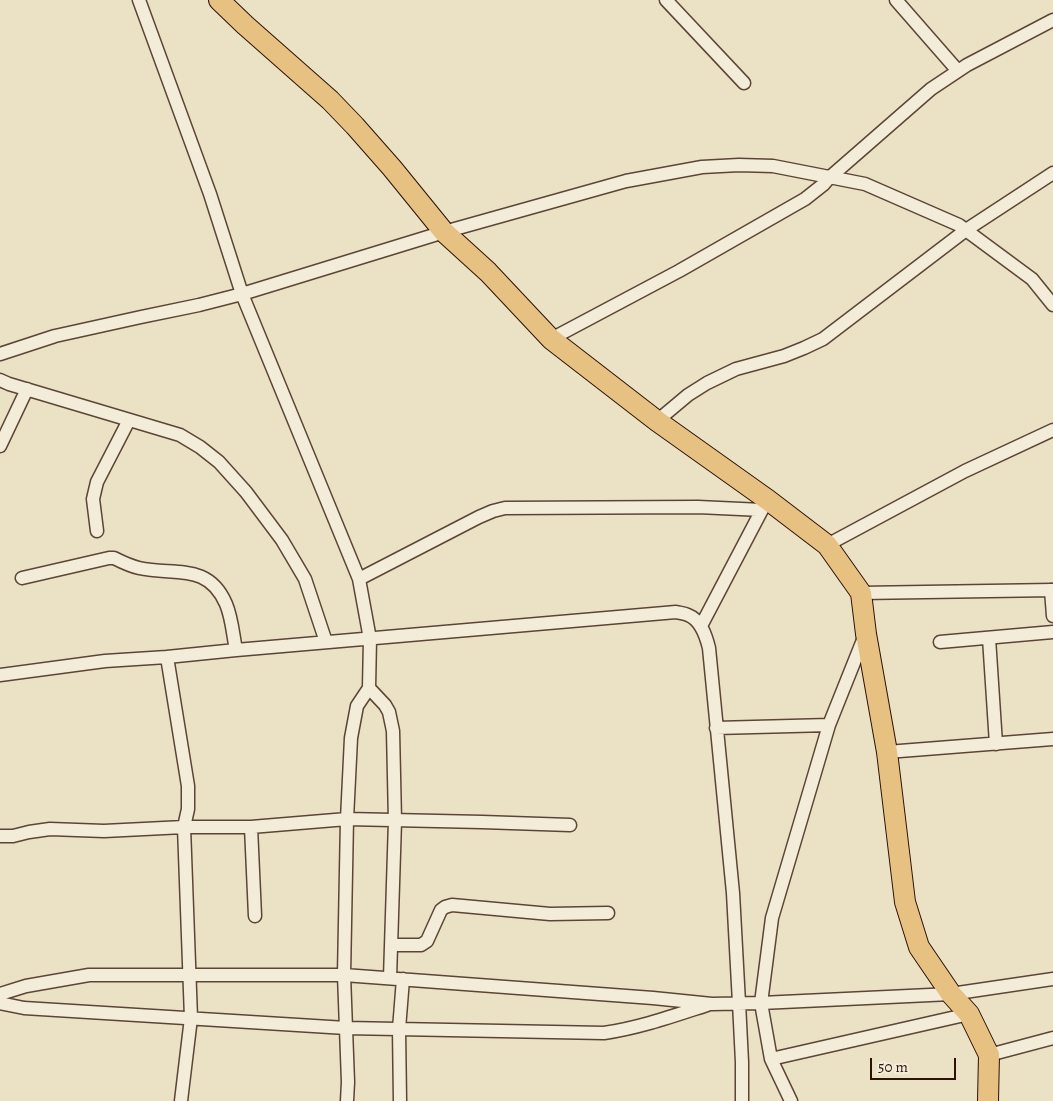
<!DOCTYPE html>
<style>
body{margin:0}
#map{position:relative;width:1053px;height:1101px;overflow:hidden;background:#ebe2c5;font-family:Alegreya,serif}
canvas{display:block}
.scale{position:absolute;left:870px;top:1058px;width:86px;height:22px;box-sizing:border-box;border:2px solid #2c1106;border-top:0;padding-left:6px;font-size:15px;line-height:18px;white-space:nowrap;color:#2c1106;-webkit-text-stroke:4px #f2ecd9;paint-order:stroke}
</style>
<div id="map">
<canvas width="1053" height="1101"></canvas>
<div class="scale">50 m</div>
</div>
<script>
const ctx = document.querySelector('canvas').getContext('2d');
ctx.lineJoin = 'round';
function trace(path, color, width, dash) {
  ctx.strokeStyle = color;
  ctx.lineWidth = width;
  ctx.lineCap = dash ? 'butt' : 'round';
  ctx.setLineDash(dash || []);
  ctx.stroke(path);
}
const street = new Path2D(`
 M139 0 210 194 242 294 359 579 370 639 369 688 385 705 389 712 393 731 395 821 390 978
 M666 0 744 83
 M896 0 958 71
 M551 339 679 271 805 199 824 184 829 178 931 89 967 65 1053 20
 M0 354 55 336 141 317 199 305 242 294 444 232 626 181 702 167 739 165 773 166 865 184 959 225 1032 279 1053 305
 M0 380 9 384 180 435 200 447 219 462 246 492 282 540 305 579 326 642
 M657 421 688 395 707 383 736 369 784 356 804 348 823 339 966 230 1053 173
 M0 446 27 389
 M97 531 93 499 97 482 129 420
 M827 545 965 471 1053 430
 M22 578 109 558H114C122 562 130 566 139 568 174 576 208 562 226 604 232 618 233 635 236 650
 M359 579 479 517 493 511 505 508 698 507 762 510
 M1051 590 1053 616
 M861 593 1053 590
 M701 626 765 504
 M989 638 996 744
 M940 642 1053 632
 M167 657 188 786V809L184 827 191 1018 181 1101
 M0 675 105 661 167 657 236 650 676 612C680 613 684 613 688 615 701 620 706 636 709 648L733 893 739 1003 742 1062V1101
 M716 728 829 725
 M887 752 1053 739
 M251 827 255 916
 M0 836H13L29 832 50 829 104 831 184 827H251L347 819 482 822 570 825
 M391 945H421L427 941 441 910 445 907 452 905 550 914 608 913
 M0 994 26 986 89 975H344L653 998 712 1004 761 1003 951 994 1053 979
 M0 1003 24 1008 346 1028 604 1033C639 1028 673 1016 707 1005
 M989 1055 1053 1038
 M771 1059 969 1014
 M347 1101 348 1082 344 975 347 819 351 738 357 706 369 688
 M400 1101 399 1029 403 979
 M791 1101 771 1059 761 1003 772 918 829 725 865 635`);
const primary = new Path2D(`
 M219 0 245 25 330 100 355 126 392 168 444 232 488 272 551 339 657 421 768 500 827 545 861 593 866 634 887 752 905 902 919 947 951 994 969 1014 989 1055 988 1101`);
trace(street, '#5c4536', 15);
trace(primary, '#2c1106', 22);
trace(street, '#f2ecd9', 12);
trace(primary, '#e6c182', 20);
</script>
